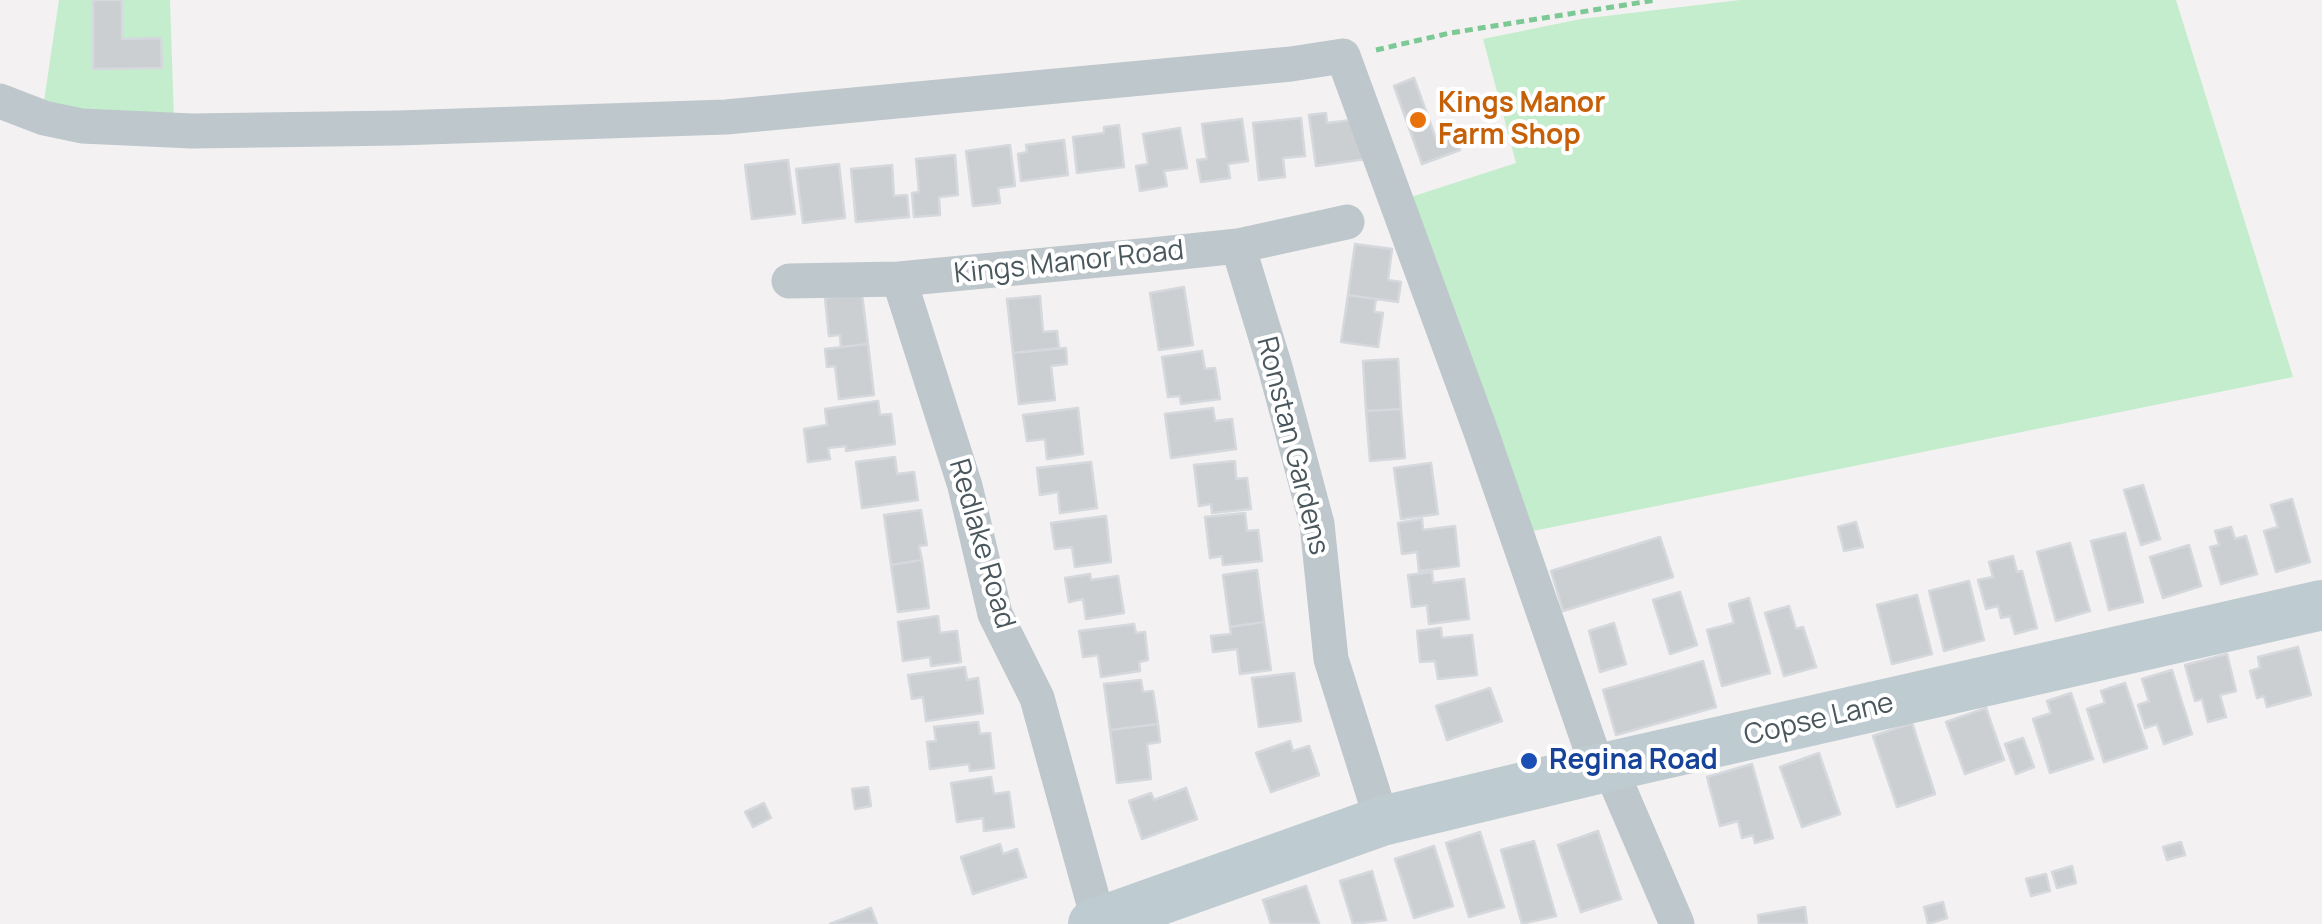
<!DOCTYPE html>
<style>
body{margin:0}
canvas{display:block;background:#f3f1f1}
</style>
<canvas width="2322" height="924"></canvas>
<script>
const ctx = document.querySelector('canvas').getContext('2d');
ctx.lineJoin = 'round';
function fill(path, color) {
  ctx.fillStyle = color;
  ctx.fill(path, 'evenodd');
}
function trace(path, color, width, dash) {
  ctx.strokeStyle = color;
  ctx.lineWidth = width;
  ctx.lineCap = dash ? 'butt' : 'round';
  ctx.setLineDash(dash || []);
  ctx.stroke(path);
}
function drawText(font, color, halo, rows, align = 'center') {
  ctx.font = font + ' Manrope,sans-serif';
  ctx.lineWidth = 8;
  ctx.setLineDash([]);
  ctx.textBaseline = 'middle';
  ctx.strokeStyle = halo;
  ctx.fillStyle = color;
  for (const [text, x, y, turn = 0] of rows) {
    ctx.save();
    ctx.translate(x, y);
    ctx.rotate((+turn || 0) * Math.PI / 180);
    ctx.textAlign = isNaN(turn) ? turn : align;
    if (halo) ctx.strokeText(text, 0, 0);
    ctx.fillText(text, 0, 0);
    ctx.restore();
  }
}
const green = new Path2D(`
 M59 0H170L174 120 86 115 44 101Z
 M1740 0H2176L2293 377 1528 532 1408 198 1516 163 1483 39 1581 19Z`);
const building = new Path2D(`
 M93 0H122V39L161 38 162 68 93 69Z
 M1414 78 1436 139 1453 132 1460 150 1422 164 1394 86Z
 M1326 113 1327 123 1360 119 1366 159 1316 166 1309 115Z
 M1301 118 1305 156 1283 158 1285 177 1259 180 1253 123Z
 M1242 119 1248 161 1228 164 1230 178 1201 182 1197 160 1207 159 1202 124Z
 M1119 125 1124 167 1077 173 1073 137 1104 133V127Z
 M1180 128 1187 168 1164 171 1167 186 1140 191 1136 166 1148 164 1143 134Z
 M1064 140 1068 175 1021 181 1018 154 1027 152 1026 145Z
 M1010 145 1015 186 998 188 1000 203 973 206 966 151Z
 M955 155 958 195 939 197 940 215 914 217 912 193 919 192 916 159Z
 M788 160 795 214 752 219 745 165Z
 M839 164 845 218 803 223 796 169Z
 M892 165 894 196 907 195 909 217 856 222 851 169Z
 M1355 244 1392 249 1388 280 1401 282 1398 302 1348 295Z
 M1184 287 1193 345 1159 350 1150 293Z
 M862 294 868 344 841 347 840 335 829 336 825 298Z
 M1348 295 1376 299 1374 312 1383 313 1378 347 1341 342Z
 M1040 296 1043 332 1057 331 1059 348 1013 353 1007 299Z
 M868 344 874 395 839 399 835 366 827 367 825 349Z
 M1066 348 1067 364 1051 366 1055 400 1019 404 1013 353Z
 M1202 351 1205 369 1215 368 1220 399 1181 404 1180 396 1168 397 1162 357Z
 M1398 359 1401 409 1366 411 1363 361Z
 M878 401 880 415 891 414 895 444 846 451V446L828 448 830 459 808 462 804 429 827 425 825 409Z
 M1078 408 1083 454 1047 459 1045 439 1027 441 1023 415Z
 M1213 408 1215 421 1232 419 1236 449 1171 458 1165 414Z
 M1401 409 1405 458 1370 461 1366 411Z
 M895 457 897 474 914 472 918 500 862 508 856 462Z
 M1235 461 1236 479 1247 478 1251 509 1212 513 1211 504 1199 506 1194 465Z
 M1091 462 1097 508 1060 513 1058 492 1040 495 1037 468Z
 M1431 463 1438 514 1401 519 1394 468Z
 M2143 485 2160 539 2141 545 2124 490Z
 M2292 499 2310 562 2276 572 2264 531 2278 527 2271 505Z
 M921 510 927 545 919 546 922 560 891 565 884 515Z
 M1245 513 1247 531 1258 530 1262 561 1223 565 1222 556 1210 558 1205 517Z
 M1106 516 1111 562 1075 567 1072 547 1055 549 1051 523Z
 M1422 519 1423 530 1455 526 1459 566 1419 571 1417 552 1402 554 1398 523Z
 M1856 522 1863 547 1844 551 1838 527Z
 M2231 527 2235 539 2246 536 2257 574 2221 584 2210 547 2219 545 2215 531Z
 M2125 533 2143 602 2109 610 2091 541Z
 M1660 537 1673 577 1563 611 1551 571Z
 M2070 543 2090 611 2056 621 2037 552Z
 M2189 545 2201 586 2163 598 2150 557Z
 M2013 556 2017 572 2022 571 2037 628 2015 634 2010 616 2001 618 1998 606 1986 609 1978 580 1993 577 1989 562Z
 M922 560 929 608 898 612 891 565Z
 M1257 570 1264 622 1230 627 1223 575Z
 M1432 572 1433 583 1464 579 1469 619 1429 624 1427 605 1412 607 1408 575Z
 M1090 574 1091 580 1118 576 1124 613 1086 619 1083 599 1069 602 1065 578Z
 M1969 581 1984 640 1944 651 1929 591Z
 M1680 592 1697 645 1670 654 1653 600Z
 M1917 595 1932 654 1892 664 1877 605Z
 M1749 598 1770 673 1722 686 1707 630 1734 623 1729 604Z
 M1789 606 1796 629 1803 627 1816 667 1784 676 1765 613Z
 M938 616 940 633 957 631 961 662 931 666 930 657 903 661 898 622Z
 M1264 622 1271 670 1240 674 1237 649 1213 652 1211 636 1231 634 1230 627Z
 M1614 623 1626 664 1600 672 1589 631Z
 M1134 624 1136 633 1145 632 1148 660 1139 662 1140 671 1101 677 1098 655 1083 657 1079 631Z
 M1441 628 1442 638 1472 635 1477 675 1438 679 1435 661 1420 662 1417 631Z
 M2298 647 2311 695 2267 707 2264 696 2257 698 2250 671 2260 668 2258 657Z
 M2227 654 2236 691 2220 695 2226 717 2208 722 2202 699 2195 701 2185 665Z
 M1703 661 1716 707 1616 735 1603 690Z
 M965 667 967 680 978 678 983 713 926 721 923 697 912 699 908 675Z
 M2172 670 2192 734 2164 744 2157 724 2145 728 2138 705 2149 701 2142 679Z
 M1294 673 1301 721 1259 727 1252 678Z
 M1141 680 1143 692 1153 691 1158 724 1110 730 1104 684Z
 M2125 683 2147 748 2104 762 2087 709 2105 703 2101 691Z
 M1490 688 1502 721 1447 740 1436 706Z
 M2071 693 2093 759 2050 773 2033 719 2051 713 2047 701Z
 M1986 708 2004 760 1965 774 1946 722Z
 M978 722 980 734 990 733 994 768 970 771 969 764 930 769 927 742 936 741 934 727Z
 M1912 723 1935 794 1897 807 1873 736Z
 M1158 724 1160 742 1147 744 1151 779 1117 783 1110 730Z
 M2023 738 2034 767 2016 774 2005 744Z
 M1290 741 1293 751 1309 746 1319 775 1271 792 1256 753Z
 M1819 753 1840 814 1802 827 1780 767Z
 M1752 764 1773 838 1755 843 1753 835 1742 838 1738 821 1720 826 1707 777Z
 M991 777 994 794 1009 792 1014 827 984 831 983 818 957 822 951 783Z
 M868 787 871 806 855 809 852 789Z
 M1186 788 1197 819 1142 839 1129 801 1151 793 1154 800Z
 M764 803 771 818 753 827 745 812Z
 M1598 831 1621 899 1581 912 1558 845Z
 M1480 832 1504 907 1469 917 1446 843Z
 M1534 841 1556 916 1522 924 1501 850Z
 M2181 842 2185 855 2167 860 2163 847Z
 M1000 844 1003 854 1017 849 1026 877 973 894 961 857Z
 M1434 846 1453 906 1414 918 1395 859Z
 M2072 866 2076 883 2057 888 2052 872Z
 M1372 871 1386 920 1353 924 1340 881Z
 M2046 874 2050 891 2031 896 2026 879Z
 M1306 886 1319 924H1271L1263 900Z
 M1943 902 1947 918 1928 924 1924 907Z
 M1805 907 1807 924H1759L1758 915Z
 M871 908 877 924H830Z`);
const path = new Path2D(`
 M1376 50 1450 33 1656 0`);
const street = new Path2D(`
 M0 101 44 118 82 126 192 131 398 128 726 117 1291 64 1343 56 1481 432 1598 769
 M1238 246 1275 367 1317 524 1331 659 1382 821
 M899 279 965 486 995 614 1037 698 1099 922
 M789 281 899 279 1152 255 1238 246 1347 222
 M1610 768 1677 924`);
const secondary = new Path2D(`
 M1093 924 1382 821 1598 769 2322 605`);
const markers = [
 [1418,120,10,"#e8710a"],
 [1529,761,10,"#1a4fb4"]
];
const foodNames = [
 ["Kings Manor",1438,104],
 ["Farm Shop",1438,136]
];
const streetNames = [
 ["Kings Manor Road",1069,263,-6],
 ["Ronstan Gardens",1292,446,76],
 ["Redlake Road",981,544,74],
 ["Copse Lane",1819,720,-13]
];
const transitNames = [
 ["Regina Road",1549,761]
];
fill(green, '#c3edcc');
fill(building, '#cbcfd2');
trace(building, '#d5d8dc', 2.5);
trace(path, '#7dc996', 5, [8, 5]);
trace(street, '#bec7cc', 35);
trace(secondary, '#becbd1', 50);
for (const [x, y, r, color] of markers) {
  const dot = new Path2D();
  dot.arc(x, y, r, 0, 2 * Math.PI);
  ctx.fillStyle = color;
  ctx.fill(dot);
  trace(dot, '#fff', 4);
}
drawText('bold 28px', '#c56008', '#fff', foodNames, 'left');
drawText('28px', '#4a575d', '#fff', streetNames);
drawText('bold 28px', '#164399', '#fff', transitNames, 'left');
</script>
